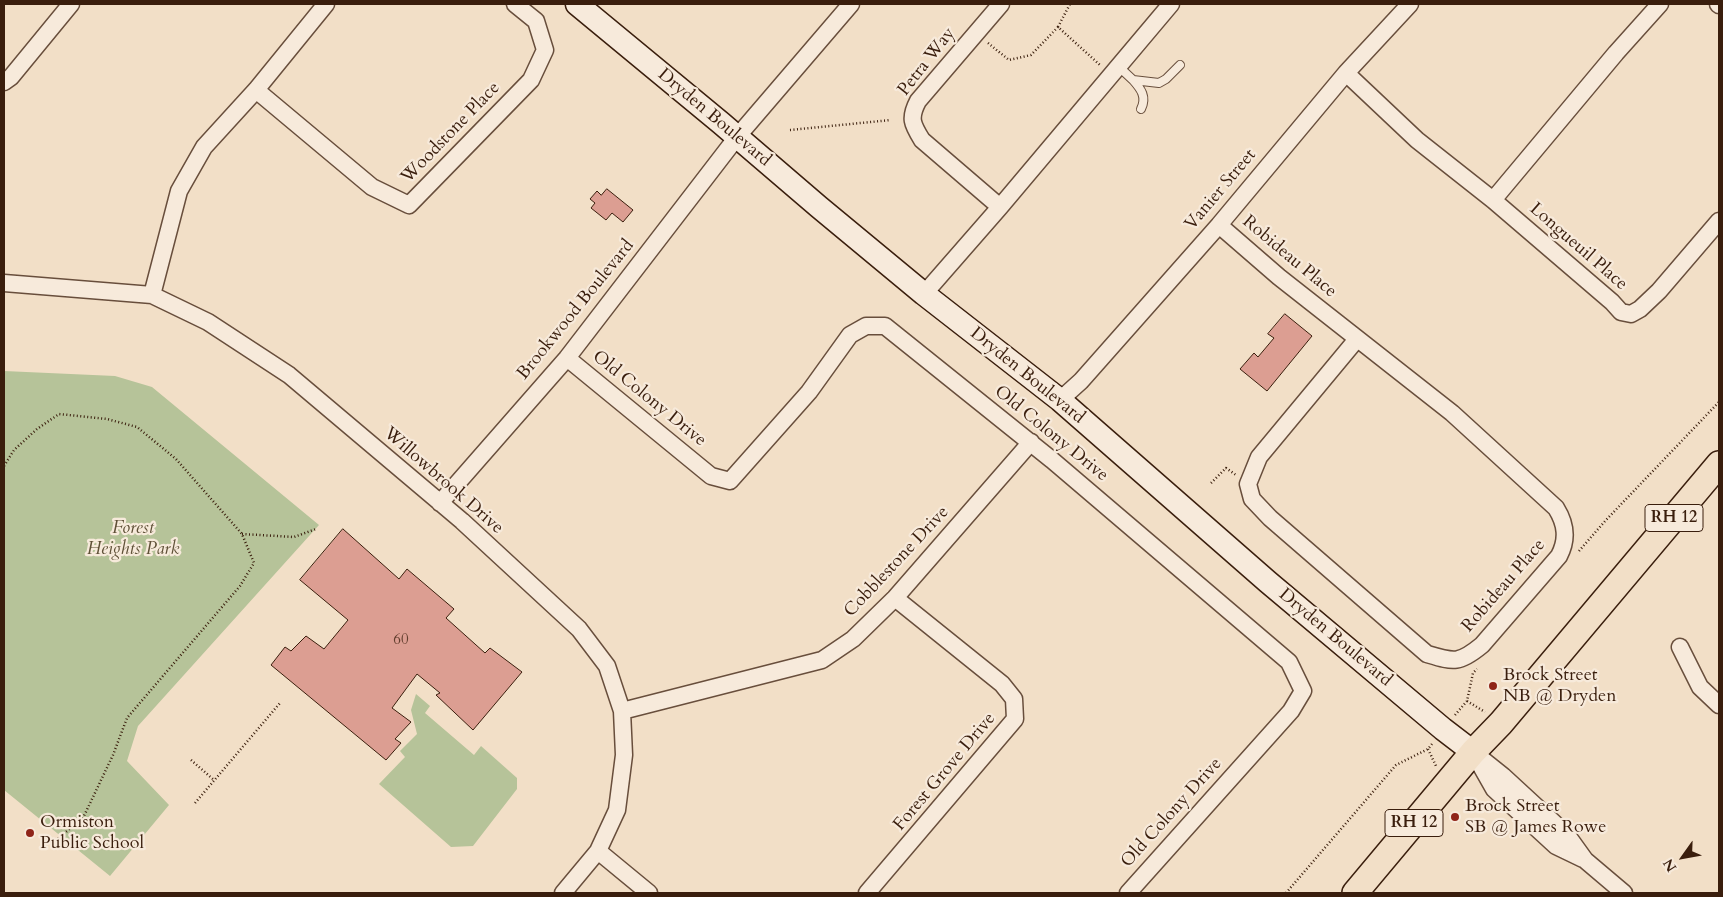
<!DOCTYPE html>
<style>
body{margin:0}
#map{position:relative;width:1723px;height:897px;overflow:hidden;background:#f2dfc7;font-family:Cardo,serif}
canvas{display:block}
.frame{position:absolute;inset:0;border:5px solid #3a1e0d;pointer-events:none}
.north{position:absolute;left:1658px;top:832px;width:50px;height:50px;-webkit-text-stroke:4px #f7eadb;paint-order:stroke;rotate:238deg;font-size:14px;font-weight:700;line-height:20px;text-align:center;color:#3a1e0d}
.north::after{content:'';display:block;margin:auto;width:18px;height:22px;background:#3a1e0d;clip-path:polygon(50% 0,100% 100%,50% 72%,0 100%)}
</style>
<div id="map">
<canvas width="1723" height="897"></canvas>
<div class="frame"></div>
<div class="north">N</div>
</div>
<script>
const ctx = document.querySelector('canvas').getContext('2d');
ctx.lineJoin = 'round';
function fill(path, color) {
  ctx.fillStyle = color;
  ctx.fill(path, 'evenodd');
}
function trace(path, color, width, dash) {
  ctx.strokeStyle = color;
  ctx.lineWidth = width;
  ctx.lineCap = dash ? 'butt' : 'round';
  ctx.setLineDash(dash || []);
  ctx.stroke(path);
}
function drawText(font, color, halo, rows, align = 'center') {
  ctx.font = font + ' Cardo,serif';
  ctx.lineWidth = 4.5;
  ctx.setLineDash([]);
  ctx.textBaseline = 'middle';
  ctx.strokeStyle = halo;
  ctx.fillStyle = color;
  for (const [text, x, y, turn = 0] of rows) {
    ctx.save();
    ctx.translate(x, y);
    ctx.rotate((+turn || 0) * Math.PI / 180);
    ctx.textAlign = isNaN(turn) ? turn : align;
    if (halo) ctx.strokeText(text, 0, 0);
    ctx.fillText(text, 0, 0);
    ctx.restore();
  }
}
const green = new Path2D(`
 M4 371 115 376 152 387 319 525 138 726 127 761 169 805 110 876 4 790Z
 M416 694 430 706 425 713 474 755 481 746 517 778V789L473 846 451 847 379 784 405 757 400 751 417 734 411 710Z`);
const building = new Path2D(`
 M607 189 633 210 623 222 612 213 606 220 591 208 595 203 590 199 597 191 601 195Z
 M1285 314 1312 336 1267 391 1240 369 1254 353 1258 357 1274 338 1268 334Z
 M343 529 399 579 407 569 454 609 446 618 485 653 490 648 522 672 473 730 436 695 440 693 417 674 392 708 411 722 395 739 401 743 386 760 271 665 285 647 291 651 306 636 324 649 348 620 300 580Z`);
const path = new Path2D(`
 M1058 27 1070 4
 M988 43 1009 60 1031 55 1058 27 1100 65
 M790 130 891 120
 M4 466 14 450 37 429 59 414 107 419 137 427 176 459 242 534 254 563 240 586 127 718 113 755 83 818 55 841
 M1211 483 1226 468 1236 475
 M242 534 294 537 316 529
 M1579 551 1606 520 1719 402
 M1467 701 1485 712
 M1455 715 1467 701 1473 673 1477 669
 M1428 749 1436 766
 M191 760 214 780
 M195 803 280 703
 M1286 893 1396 765 1428 749 1432 744`);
const lane = new Path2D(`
 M1118 66 1133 80 1159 83 1166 79 1180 65
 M1133 80C1141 89 1147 97 1141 109`);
const street = new Path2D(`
 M1718 4 1719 5
 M1346 73 1417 140 1493 200 1612 302 1621 312 1631 314 1640 309 1659 291 1719 221
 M4 82 11 77 71 4
 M256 90 372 187 409 205 531 80 545 50 536 21 515 4
 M1493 200 1616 53 1660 4
 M1000 207 922 140C912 124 909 118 918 101L1001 4
 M1219 225 1279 277 1452 413 1556 508C1566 524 1568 539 1559 556L1482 645C1459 664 1454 662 1427 654L1270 518 1252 499 1248 484 1259 457 1357 339
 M4 283 152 295 208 322 289 375 462 521 579 629 607 666 622 711 624 755 617 810 598 851 563 893
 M924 294 1000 207 1171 4
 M152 295 179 191 204 147 256 90 326 4
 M567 358 711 476 730 481 809 392 850 335 866 326H885L1052 460 1289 662 1303 691 1291 711 1128 893
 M1060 400 1081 381 1219 225 1346 73 1410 4
 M440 503 567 358 737 137 851 4
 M1680 647 1700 687 1719 705
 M622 711 822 660 853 639 895 598 1031 442
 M1473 752 1503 776 1567 835 1585 860 1624 893
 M1477 759 1494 789 1556 846 1583 859
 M598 851 649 893
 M867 893 1015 719 1014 699 1002 684 895 598`);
const secondary = new Path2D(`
 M577 4 721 123 819 207 924 294 1060 400 1268 582 1443 729 1473 752`);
const primary = new Path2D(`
 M1355 893 1473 752 1501 723 1719 464`);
const markers = [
 [1493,686,5,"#8f2418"],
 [1455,817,5,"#8f2418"],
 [30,833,5,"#8f2418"]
];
const numberNames = [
 ["60",401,641]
];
const shields = [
 [1674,518,58],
 [1414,823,58]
];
const shieldNames = [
 ["RH 12",1674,518],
 ["RH 12",1414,823]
];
const streetNames = [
 ["Petra Way",927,62,-52],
 ["Dryden Boulevard",714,118,40],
 ["Woodstone Place",451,133,-46],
 ["Vanier Street",1221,190,-50],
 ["Longueuil Place",1578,247,41],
 ["Robideau Place",1289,257,40],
 ["Brookwood Boulevard",576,310,-51],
 ["Dryden Boulevard",1027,376,39],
 ["Old Colony Drive",649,399,39],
 ["Old Colony Drive",1051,434,39],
 ["Willowbrook Drive",443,481,41],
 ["Cobblestone Drive",897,562,-47],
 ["Robideau Place",1504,586,-49],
 ["Dryden Boulevard",1335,638,40],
 ["Forest Grove Drive",945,772,-50],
 ["Old Colony Drive",1172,813,-48]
];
const parkNames = [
 ["Forest",133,529],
 ["Heights Park",133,550]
];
const poiNames = [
 ["Brock Street",1503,676],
 ["NB @ Dryden",1503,697],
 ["Brock Street",1465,807],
 ["SB @ James Rowe",1465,828],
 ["Ormiston",40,823],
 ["Public School",40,844]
];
fill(green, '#b6c399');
fill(building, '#dc9e92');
trace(building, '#3a1e0d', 1);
trace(lane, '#684e3c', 10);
trace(street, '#684e3c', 19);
trace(secondary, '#3a1e0d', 25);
trace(primary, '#3a1e0d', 28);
trace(path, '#3a1e0d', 2.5, [1, 2.5]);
trace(lane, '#f7eadb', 8);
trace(street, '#f7eadb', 16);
trace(secondary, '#f7eadb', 22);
trace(primary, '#f2dfc7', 25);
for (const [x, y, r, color] of markers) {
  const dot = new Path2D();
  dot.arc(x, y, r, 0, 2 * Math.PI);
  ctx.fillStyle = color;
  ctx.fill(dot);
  trace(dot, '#f7eadb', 2);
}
drawText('15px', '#623e2e', null, numberNames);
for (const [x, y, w] of shields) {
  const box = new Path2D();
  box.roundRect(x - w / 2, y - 13.5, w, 27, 4);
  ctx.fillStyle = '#f7eadb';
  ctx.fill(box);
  trace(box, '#3a1e0d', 1);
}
drawText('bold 16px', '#3a1e0d', null, shieldNames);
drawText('18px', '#3a1e0d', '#f7eadb', streetNames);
drawText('italic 18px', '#5f5037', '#f7eadb', parkNames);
drawText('18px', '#3a1e0d', '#f7eadb', poiNames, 'left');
</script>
